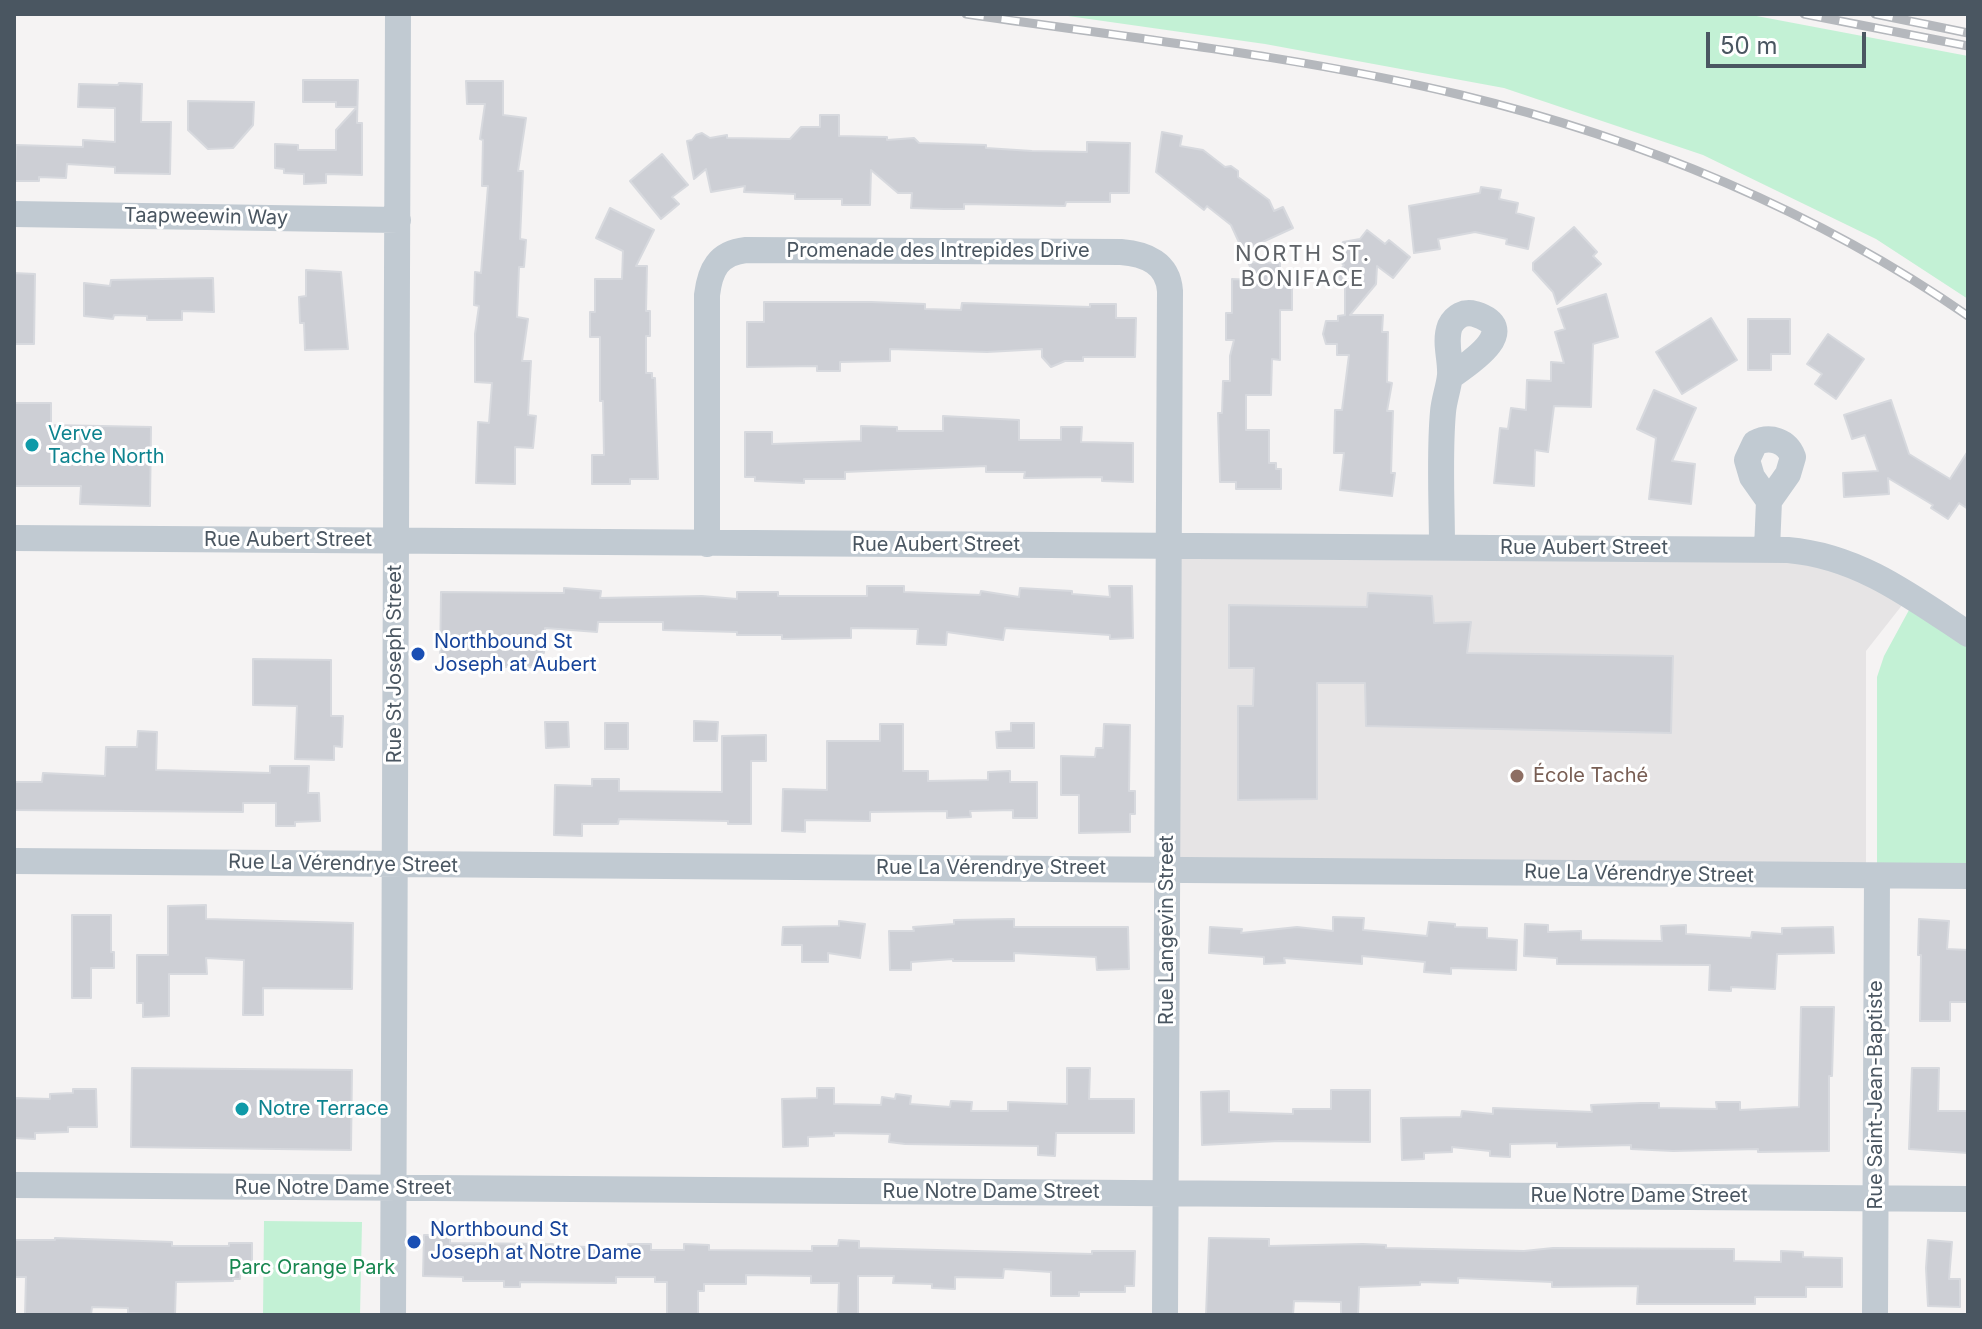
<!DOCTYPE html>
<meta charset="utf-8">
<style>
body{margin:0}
#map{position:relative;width:1982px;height:1329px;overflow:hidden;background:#f5f3f3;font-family:Inter,sans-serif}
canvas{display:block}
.frame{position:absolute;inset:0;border:16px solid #4a5661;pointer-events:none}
.scale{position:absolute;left:1706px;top:32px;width:160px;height:36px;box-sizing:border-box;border:4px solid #4a5661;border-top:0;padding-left:10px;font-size:24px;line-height:28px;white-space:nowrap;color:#4a5661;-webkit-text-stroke:6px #fff;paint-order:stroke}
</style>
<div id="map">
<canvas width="1982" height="1329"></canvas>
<div class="frame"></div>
<div class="scale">50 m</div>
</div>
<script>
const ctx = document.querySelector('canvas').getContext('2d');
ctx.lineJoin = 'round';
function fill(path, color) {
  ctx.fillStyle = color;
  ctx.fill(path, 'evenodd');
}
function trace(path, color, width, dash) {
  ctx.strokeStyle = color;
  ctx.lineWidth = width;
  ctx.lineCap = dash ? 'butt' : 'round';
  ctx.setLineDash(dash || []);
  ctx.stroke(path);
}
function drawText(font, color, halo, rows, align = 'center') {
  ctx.font = font + ' Inter,sans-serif';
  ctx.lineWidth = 6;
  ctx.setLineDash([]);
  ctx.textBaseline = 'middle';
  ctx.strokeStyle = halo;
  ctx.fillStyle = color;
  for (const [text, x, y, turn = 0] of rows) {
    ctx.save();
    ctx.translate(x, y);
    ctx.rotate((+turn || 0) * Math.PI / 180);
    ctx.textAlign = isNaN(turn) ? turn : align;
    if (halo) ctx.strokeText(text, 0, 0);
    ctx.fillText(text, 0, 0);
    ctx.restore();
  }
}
const education = new Path2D(`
 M1169 546 1807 560 1850 573 1903 604 1866 651V868L1167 869Z`);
const green = new Path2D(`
 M1054 14H1746L1968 56V299L1876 239 1703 155 1504 88 1265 44Z
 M1915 599 1968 634V876H1877V677L1884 656Z
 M264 1221 362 1222 360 1315H263Z`);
const building = new Path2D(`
 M303 80H358L357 123H362V175L326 174V183L304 184V174L284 173V169L275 168V144L298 145V150H336V130L357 107H336V102H303Z
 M466 81H503V115L526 118 518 171H523L520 239 526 240 524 267H519L517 317 528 319 522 361H531L528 415 536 416 533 448 515 447V484L476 483 478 422 489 423 492 383 475 382V334L479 306 474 305 475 272 481 273 488 186H482L483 140 480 139 485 104H467Z
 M119 83 142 84 141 122H171L170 174 115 173V167L67 164 66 178 39 177V181H15L16 145 83 147V140L115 142V108L78 107 79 84 118 85Z
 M188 101 254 102 253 125 233 148 208 149 188 130Z
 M820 115H839V136L887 137V140L914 138 919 143 986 145V148L1032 151 1087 152V142L1130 143 1129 193H1110V202H1066L1065 206 964 204V209H944L911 208 912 193H898L871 170 870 205H842V199H795V194L744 192 745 186 711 192 706 169 694 179 687 141 692 140 696 135 702 133 710 138 727 135V138L790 139 801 127H820Z
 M1162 132 1182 136 1180 146 1203 150 1225 167 1231 166 1238 171V177L1269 200 1274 211 1283 207 1293 228 1243 251 1231 225 1207 206 1204 210 1156 172Z
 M662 154 688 185 672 197 679 204 661 219 630 181Z
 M1481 187 1501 190 1499 199 1518 203 1516 213 1534 218 1528 249 1506 244 1507 239 1475 232 1438 239 1440 249 1414 253 1409 206 1480 193Z
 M610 208 654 230 636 266H647L646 311H650V336H646V373H652V378H655L658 479H630V484H592V455H604L603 401H600V337H590V312H595V279H622L623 251 596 238Z
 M1574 227 1597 252 1593 256 1601 264 1557 304 1553 292 1533 270V263Z
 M1367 230 1385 244 1389 240 1410 257 1393 278 1377 266 1376 284 1350 315H1383L1382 332H1388L1387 382 1392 383 1387 411H1393L1391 473H1395L1392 496 1340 490 1344 453H1334L1335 410H1342L1349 355H1337V344H1326L1323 334 1326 321H1338V316L1345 315V285L1335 277 1344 265 1332 256 1343 242 1360 239Z
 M1248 262 1280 263V286H1292V310H1280V360L1272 359 1271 395H1246V430H1269V463H1276V469H1281V489H1236V482H1220L1218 413H1222L1223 381H1230V356L1234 340H1226V313H1232V279L1256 280Z
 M306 270 341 272 348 349 305 350 304 323H300L299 297 306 296Z
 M14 273 35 274 34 344H14Z
 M213 278 214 312 182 311V320H147V316L114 315 113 319 84 316V283L110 286 111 280Z
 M1606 294 1618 337 1593 344 1591 407 1554 406 1548 452 1535 450 1534 486 1494 483 1500 428 1508 429 1511 408 1526 410 1527 380 1551 381V362L1564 363 1555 332 1565 329 1558 309Z
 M764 302H871L925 304V309L961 310 962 303 1090 307V304H1116V318H1136L1135 357H1083V361H1065L1051 367 1042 357V349L987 352 890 349V361L840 362V371H817V366L747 367V322H764Z
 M1711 318 1737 360 1682 394 1656 352Z
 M1748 319H1790V354H1771V370H1748Z
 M1828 334 1864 359 1836 399 1815 384 1822 374 1807 364Z
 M1654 390 1696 408 1672 461 1695 464 1691 504 1649 499 1656 438 1637 429Z
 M1891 400 1909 454 1950 479 1968 451V509L1959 503 1948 519 1931 508 1933 505 1888 478 1889 494 1844 497 1843 473 1878 471 1865 435 1852 439 1844 415Z
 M14 403H51V425L151 427 150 506 80 504 81 486H14Z
 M943 416 1019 420V440H1061V427H1082L1081 442 1133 443V482L1102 481V477L1024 478 1025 472H986V466L845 472V479H804V483L755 481V477H745V432H772V444L861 441V426L897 427V431H943Z
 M867 586H904V592L980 595 981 591 1019 597 1020 588 1072 591V594L1110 597 1109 586H1132L1133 638 1110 639V635L1005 628 1003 640 947 632 946 645 917 644 918 629 851 628V638L782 639V635H737V632L663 630V622H598L597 632 545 628 544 653H540V667H440L441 592 564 593V588L601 591 600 598 702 596 737 599V592H778V596H867Z
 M1368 593 1432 596 1434 623 1471 622 1467 653 1673 656 1671 733 1366 726 1365 683H1317V799L1238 800V706H1253L1254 668H1229V605L1367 607Z
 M253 659 331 660V716H343L342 747 334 746V760L295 759 297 706 253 705Z
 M694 721 718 722 717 741H694Z
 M545 722H568L569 747 546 748Z
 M605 723H628V749H605Z
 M1011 723H1034V748H997L996 732 1011 731Z
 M880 724H903V771H928V781L988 780V772L1010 771V782H1037V818H1013V810L970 811 971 817 947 818V811L870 812V821L805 820V832L782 831 783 789 827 790V741H880Z
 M1104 724 1130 725 1129 791H1135V814H1130V832L1079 833V795H1061V756L1095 757 1096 748H1103Z
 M138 731 157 732 156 770 270 773V766H309L308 793H319L320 821 295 822V826H276V803H243V812L14 810V782H42L43 773 105 776 106 747H137Z
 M766 735V761H751V824H728V821L619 819 618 824H582V836L554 835 555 785 592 786V779H619V791L722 792V736Z
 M206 905V919L353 923 352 989 263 988V1015H243L244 960 206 958 207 974H169V1016L143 1017V1003H137V955H168V906Z
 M72 915H111V952H114V968H91V998H72Z
 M1333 917 1364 918 1363 930 1427 936 1429 922 1455 924V927L1487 928V938L1517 940 1516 970 1451 968V974L1424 972 1425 962 1362 956V964L1284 958 1285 963 1264 964V957L1209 953 1210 927 1242 929 1241 933 1297 927 1333 931Z
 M1014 919V927H1128L1129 969 1097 970 1096 957 1014 953V961H953V959L911 962V970H890L889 931H914L913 927 954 924V920Z
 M1919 919 1949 921 1947 949 1968 950V1002H1950V1021H1920L1921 955H1918Z
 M839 921 865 924 860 958 828 953V962H802V945H782L783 927 839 926Z
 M1525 924 1548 925V932L1581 931V940L1662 941 1661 926 1686 925V934L1751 938 1752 932 1782 934V928L1833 927 1834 953 1777 954 1775 989 1731 987V991L1709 990 1710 965 1557 964V958L1524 956Z
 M1801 1007H1834L1832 1076H1829V1151L1758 1152V1149L1673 1151 1631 1149V1145L1557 1147V1143L1510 1144V1157L1490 1156V1151L1452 1147V1152L1424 1153V1159L1402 1160 1401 1118 1461 1117 1462 1111 1493 1114V1108L1592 1112 1591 1105 1641 1103H1659V1108L1717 1109 1716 1102H1740V1110L1799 1107Z
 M132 1068 352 1070 351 1150 131 1147Z
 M1067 1068H1090L1089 1099H1134V1133H1056L1055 1156 1038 1155V1146L905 1144 889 1142 890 1134 834 1133V1136L808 1137V1146L783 1147 782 1099 817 1098V1088H834V1104L881 1105 882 1097 895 1099 896 1094 911 1096 910 1104 950 1107 951 1101 972 1102 971 1111H1008V1102L1067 1104Z
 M1912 1068H1939L1938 1111H1968V1153L1909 1149Z
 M73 1089H96L97 1127H68V1132L35 1133V1139L14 1138V1098L50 1099V1094L73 1093Z
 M1331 1090H1370V1142L1279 1141 1202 1145 1201 1092 1229 1091V1112L1293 1114V1109H1331Z
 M424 1235H450V1243L553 1244V1246L628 1248V1244H651V1250H684V1244L709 1245V1250L812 1251V1246H838L839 1240 859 1241V1248L1092 1254V1251H1135L1134 1286H1125V1292H1079V1296H1051V1272L1004 1269 1003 1278 955 1277V1289L932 1288V1284L893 1283 894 1276H858V1315H838L839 1283H811V1276L746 1275V1284H704V1291H698V1315H667V1282H655V1277H616V1283L520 1282V1287H504V1281H463V1277L423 1276Z
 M55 1238 172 1242V1246H229V1243H252V1269H240V1279H233V1281L176 1282 175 1315 128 1313V1308L92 1307 91 1315H25L26 1277H14V1240H55Z
 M1209 1238 1269 1239V1246L1363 1244 1386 1245V1248L1524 1251 1553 1248 1734 1249V1261L1781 1262V1251L1803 1252V1257L1842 1258V1287H1806V1297H1755V1304H1637L1638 1286 1552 1287V1282L1458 1278V1283L1420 1282V1285L1359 1287 1358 1315H1341V1302L1294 1301 1293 1315H1206Z
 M1928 1240 1952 1242 1949 1279H1960V1307L1928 1306 1926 1268Z`);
const minor = new Path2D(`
 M14 214 398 220
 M14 538 1788 550C1858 556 1911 596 1968 634
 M707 544V295C710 270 718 253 746 250L1121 252C1146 254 1168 263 1170 291L1165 1315
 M1442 547C1442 503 1439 456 1443 412 1444 399 1449 387 1450 375 1451 359 1444 342 1450 326 1455 316 1464 311 1475 314 1524 329 1467 365 1450 377
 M1767 549 1769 501 1788 474 1793 457C1787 441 1770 435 1755 443L1747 460 1752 477 1769 501
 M14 861 1968 876
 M14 1185 1968 1199
 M393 1315 398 14
 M1875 1315 1877 876`);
const rail = new Path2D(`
 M966 14C1131 38 1299 56 1461 95 1639 138 1817 211 1968 316
 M1804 14 1968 46
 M1875 14 1968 33`);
const markers = [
 [32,445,8,"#0f9aa8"],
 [418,654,8,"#1a4fb4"],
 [1517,776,8,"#8d6e63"],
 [242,1109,8,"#0f9aa8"],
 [414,1242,8,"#1a4fb4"]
];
const streetNames = [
 ["Taapweewin Way",206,217,1],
 ["Promenade des Intrepides Drive",938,251],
 ["Rue Aubert Street",288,540],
 ["Rue Aubert Street",936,545],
 ["Rue Aubert Street",1584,548],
 ["Rue St Joseph Street",395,664,-90],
 ["Rue La Vérendrye Street",343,864,1],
 ["Rue La Vérendrye Street",991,868],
 ["Rue La Vérendrye Street",1639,874,1],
 ["Rue Langevin Street",1167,930,-90],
 ["Rue Saint-Jean-Baptiste",1876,1095,-90],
 ["Rue Notre Dame Street",343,1188],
 ["Rue Notre Dame Street",991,1192],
 ["Rue Notre Dame Street",1639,1196]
];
const cultureNames = [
 ["Verve",48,434],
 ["Tache North",48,457],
 ["Notre Terrace",258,1109]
];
const transitNames = [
 ["Northbound St",434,642],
 ["Joseph at Aubert",434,665],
 ["Northbound St",430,1230],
 ["Joseph at Notre Dame",430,1253]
];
const educationNames = [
 ["École Taché",1533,776]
];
const parkNames = [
 ["Parc Orange Park",312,1268]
];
const neighbourhoodNames = [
 ["NORTH ST.",1303,254],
 ["BONIFACE",1303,279]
];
fill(education, '#e6e4e5');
fill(green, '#c3f1d5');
fill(building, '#cdcfd5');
trace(building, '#d7d9de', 2);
trace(minor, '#c1cad2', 26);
trace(rail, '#b5b8bd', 9);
trace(rail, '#fff', 6, [18]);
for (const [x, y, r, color] of markers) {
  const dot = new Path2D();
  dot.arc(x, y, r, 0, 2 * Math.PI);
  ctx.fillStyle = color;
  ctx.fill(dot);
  trace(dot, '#fff', 3);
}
drawText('20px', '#4a5661', '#fff', streetNames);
drawText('20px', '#0d838f', '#fff', cultureNames, 'left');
drawText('20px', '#164399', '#fff', transitNames, 'left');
drawText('20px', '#785e54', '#fff', educationNames, 'left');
drawText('20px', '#17864f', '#fff', parkNames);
ctx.letterSpacing = '2px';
drawText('22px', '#5f6368', '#fff', neighbourhoodNames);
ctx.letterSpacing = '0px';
</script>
